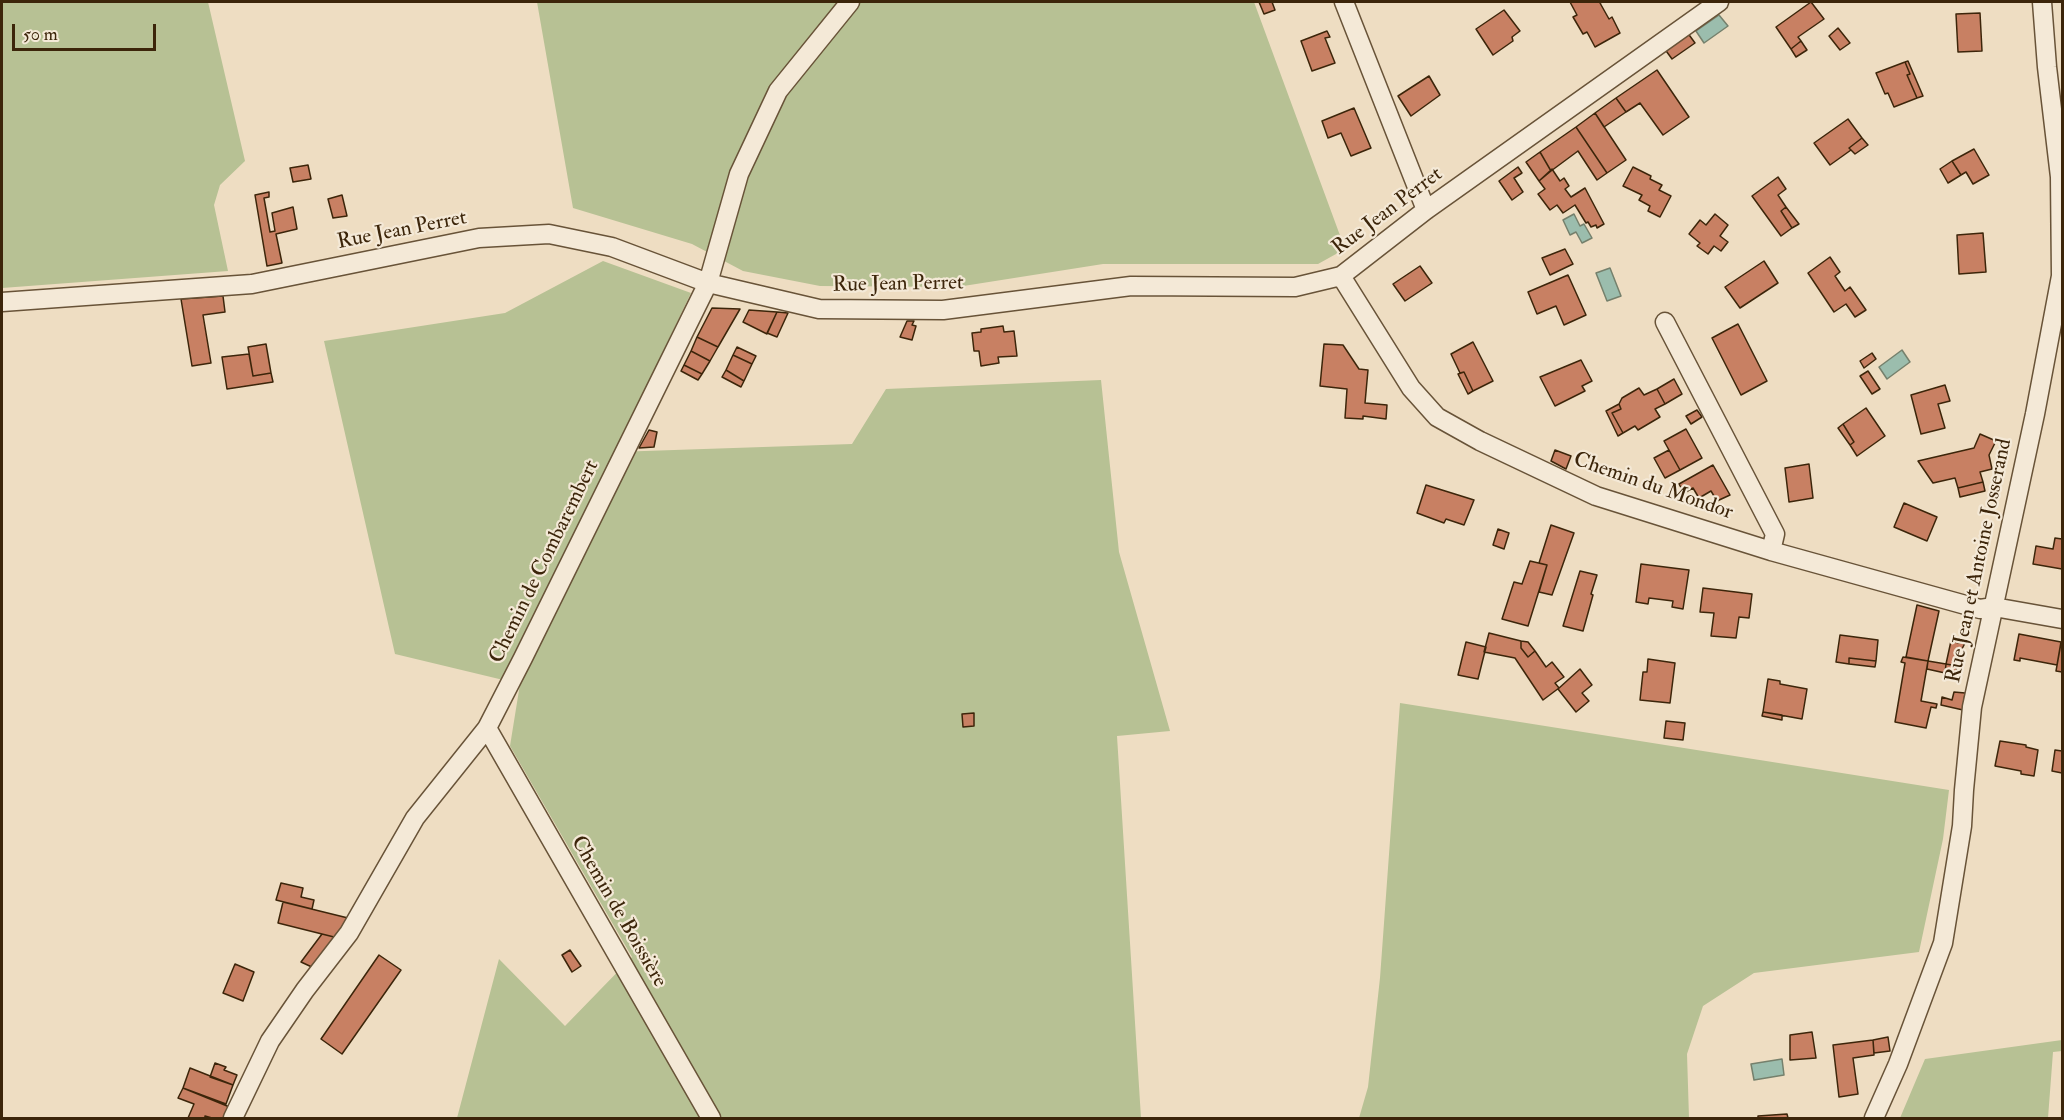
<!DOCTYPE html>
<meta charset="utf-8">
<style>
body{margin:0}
#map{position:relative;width:2064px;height:1120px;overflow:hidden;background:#eeddc2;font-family:"IM FELL Double Pica",serif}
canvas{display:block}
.frame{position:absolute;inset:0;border:3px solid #3c250a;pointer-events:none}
.scale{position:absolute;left:12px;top:24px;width:144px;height:27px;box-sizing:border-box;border:3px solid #3c250a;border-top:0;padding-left:8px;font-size:18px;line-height:21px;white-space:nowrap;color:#3c250a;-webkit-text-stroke:4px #f4e9d7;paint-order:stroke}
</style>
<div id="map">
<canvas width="2064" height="1120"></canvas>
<div class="frame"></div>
<div class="scale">50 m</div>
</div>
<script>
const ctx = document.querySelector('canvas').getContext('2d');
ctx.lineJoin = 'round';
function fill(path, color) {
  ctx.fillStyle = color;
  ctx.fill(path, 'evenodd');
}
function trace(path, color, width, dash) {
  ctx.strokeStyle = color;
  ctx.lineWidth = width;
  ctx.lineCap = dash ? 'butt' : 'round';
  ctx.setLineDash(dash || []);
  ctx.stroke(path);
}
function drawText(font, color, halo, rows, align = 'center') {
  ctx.font = font + ' "IM FELL Double Pica",serif';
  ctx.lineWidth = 4.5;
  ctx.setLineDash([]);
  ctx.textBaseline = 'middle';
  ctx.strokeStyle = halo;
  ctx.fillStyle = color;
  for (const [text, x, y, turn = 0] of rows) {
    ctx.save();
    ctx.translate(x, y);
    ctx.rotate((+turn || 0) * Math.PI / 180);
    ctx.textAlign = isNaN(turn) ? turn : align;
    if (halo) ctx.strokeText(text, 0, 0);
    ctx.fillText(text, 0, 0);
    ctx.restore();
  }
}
const green = new Path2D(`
 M2 2H208L245 161 220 185 214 205 228 271 2 288Z
 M537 2H1254L1345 249 1318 264H1103L957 287 820 286 743 271 692 244 573 208Z
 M603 261 691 293 615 452 852 444 886 389 1101 380 1119 552 1170 731 1117 736 1141 1118H457L499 959 565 1026 632 957 510 746 520 684 395 654 324 341 505 313Z
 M1400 703 1949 790 1943 839 1919 952 1754 973 1703 1006 1687 1054 1689 1118H1359L1368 1087 1380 978Z
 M2062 1040V1051L2053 1052 2048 1118H1900L1925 1059Z`);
const water = new Path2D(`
 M1719 15 1728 26 1704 43 1696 31Z
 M1574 214 1580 226 1584 224 1592 238 1582 243 1576 232 1570 235 1563 220Z
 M1610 268 1621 296 1607 301 1596 273Z
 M1902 350 1910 362 1887 379 1879 367Z
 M1782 1059 1784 1075 1754 1080 1751 1064Z`);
const building = new Path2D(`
 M1259 2H1272L1275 10 1264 14Z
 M1570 2H1602L1600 3 1609 19 1612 17 1620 33 1595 47 1587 32 1583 34 1573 17 1577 15Z
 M1811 2 1824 19 1798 37 1801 41 1791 49 1776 27Z
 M1504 10 1520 31 1512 37 1513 41 1493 55 1476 29Z
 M1980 13 1982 51 1958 52 1956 14Z
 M1838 28 1850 43 1840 50 1829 36Z
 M1327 31 1330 37 1325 38 1335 63 1312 71 1301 41Z
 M1687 32 1695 43 1672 59 1664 48Z
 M1801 41 1807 50 1796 57 1791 49Z
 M1908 61 1923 96 1917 98 1907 75 1910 74 1905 62Z
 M1905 62 1910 74 1907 75 1917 98 1894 107 1888 93 1885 94 1876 73Z
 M1657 70 1689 117 1663 135 1640 103 1626 112 1616 98Z
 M1429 76 1440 95 1411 116 1398 96Z
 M1616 98 1626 112 1604 127 1595 113Z
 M1354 108 1371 148 1351 156 1341 133 1328 138 1322 121Z
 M1595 113 1626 160 1607 173 1576 127Z
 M1848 119 1862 138 1849 148 1851 150 1830 165 1814 143Z
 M1576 127 1607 173 1597 180 1578 151 1551 171 1540 152Z
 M1862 138 1868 145 1855 154 1849 148Z
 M1974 149 1989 175 1973 184 1966 172 1961 175 1952 161Z
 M1540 152 1551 171 1539 181 1526 162Z
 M1952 161 1961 175 1948 183 1940 169Z
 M308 165 311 179 293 182 290 168Z
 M1518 167 1522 173 1514 178 1523 192 1512 200 1499 181Z
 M1633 167 1651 176 1650 179 1662 185 1659 190 1671 196 1660 217 1648 211 1650 206 1639 200 1642 195 1623 186Z
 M1552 169 1560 181 1564 178 1569 186 1565 189 1571 197 1585 188 1604 224 1597 228 1596 225 1591 227 1588 222 1586 223 1575 205 1563 213 1557 205 1550 210 1538 194 1545 189 1539 181Z
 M1778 177 1786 189 1778 195 1786 207 1781 211 1792 228 1781 236 1752 196Z
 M269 192V197L264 198 270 232 275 231 272 213 293 207 297 229 276 234 282 263 267 266 255 195Z
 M342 195 347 216 333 218 328 199Z
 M1786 207 1799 224 1792 228 1781 211Z
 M1715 214 1728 225 1720 236 1728 242 1721 251 1714 246 1708 254 1697 246 1700 243 1689 234 1700 220 1706 225Z
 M1983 233 1986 272 1959 274 1957 235Z
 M1565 249 1573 264 1550 275 1542 258Z
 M1830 257 1840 272 1835 276 1845 291 1850 287 1866 310 1855 317 1846 304 1834 312 1808 273Z
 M1764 261 1778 283 1740 308 1725 287Z
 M1420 266 1432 283 1405 301 1393 284Z
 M1568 275 1586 315 1564 325 1556 306 1537 314 1528 292Z
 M223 296 225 312 203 315 211 363 192 366 181 299Z
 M712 308 740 309 718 347 697 337Z
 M749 310 777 312 767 334 743 322Z
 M777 312 788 313 777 337 767 333Z
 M907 321H914L912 325 916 326 912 340 900 337Z
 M1738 324 1767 381 1741 395 1712 338Z
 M1003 326 1004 332 1014 331 1017 356 998 357 999 363 981 366 979 351H974L972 333 981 332V329Z
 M697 337 718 347 710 361 691 351Z
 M1473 342 1493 381 1473 391 1464 372 1460 373 1451 354Z
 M266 344 271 373 253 376 248 347Z
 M1324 344 1343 345 1359 369 1368 370 1365 403 1387 405 1386 419 1363 416V419L1345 418 1347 389 1320 386Z
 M737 347 756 356 752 364 733 355Z
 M691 351 710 361 702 374 684 365Z
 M1872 353 1876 359 1864 368 1860 361Z
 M249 354 253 376 271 373 273 382 227 389 222 357Z
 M733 355 752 364 744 381 726 370Z
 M1581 360 1592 381 1582 386 1585 391 1555 406 1540 377Z
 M684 365 702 374 698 380 681 371Z
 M726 370 744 381 741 387 722 377Z
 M1868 371 1880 389 1872 394 1860 376Z
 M1464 372 1473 391 1468 394 1458 374Z
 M1674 379 1682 394 1665 404 1657 389Z
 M1945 385 1950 401 1938 404 1945 428 1921 434 1911 395Z
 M1639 388 1644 395 1657 389 1665 404 1655 409 1660 417 1638 430 1635 426 1623 433 1612 413 1621 409 1619 404 1622 398Z
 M1619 404 1621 409 1612 413 1623 433 1618 436 1606 411Z
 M1866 408 1885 436 1857 456 1850 445 1854 442 1843 424Z
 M1697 410 1702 417 1691 424 1686 416Z
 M1843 424 1854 442 1850 445 1838 428Z
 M1686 429 1702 458 1680 470 1664 441Z
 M649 430 657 432 654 447 639 448Z
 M1980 434 1996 441 1989 455 1992 469 1980 472 1983 482 1958 488 1955 478 1933 483 1918 461 1974 448Z
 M1555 450 1571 456 1566 469 1551 461Z
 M1669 450 1680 470 1665 478 1654 458Z
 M1809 464 1813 498 1789 502 1785 468Z
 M1713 465 1730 495 1717 501 1711 491 1699 498 1693 488 1684 493 1679 484Z
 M1983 482 1985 491 1960 497 1958 488Z
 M1426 485 1474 500 1464 525 1446 519 1444 523 1417 513Z
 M1904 503 1937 517 1927 541 1894 527Z
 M1551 525 1574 533 1552 595 1539 592 1547 565 1539 563Z
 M1498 529 1509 533 1504 549 1493 545Z
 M2055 538 2062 539V569L2033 564 2036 546 2053 549Z
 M1530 561 1547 565 1528 626 1502 619 1514 582 1522 584Z
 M1641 564 1689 570 1683 609 1672 607 1673 601 1649 598 1648 604 1636 602Z
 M1580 571 1597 575 1591 594 1593 595 1583 631 1563 626Z
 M1703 588 1752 594 1749 618 1739 617 1736 638 1711 636 1714 613 1700 612Z
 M1917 605 1939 611 1928 661 1906 657Z
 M1489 633 1521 641V648L1528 657 1535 651 1546 667 1552 662 1564 677 1555 683 1559 688 1543 700 1515 658 1484 652Z
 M2019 634 2061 642 2057 665 2020 658V661L2014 660Z
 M1840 635 1878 640 1876 661 1849 658V664L1836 662Z
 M1961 638 1967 639 1960 653 1957 666 1946 664 1951 641 1959 643Z
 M1521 641 1528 642 1535 651 1528 657 1521 648Z
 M1466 642 1486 647 1478 679 1458 675Z
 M2061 643H2062V672L2056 671Z
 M1903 657 1928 661 1921 701 1937 704 1936 708 1931 707 1926 728 1895 722 1905 663 1901 662Z
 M1849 658 1876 661 1875 667 1849 664Z
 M1648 659 1675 663 1670 703 1640 700 1643 672H1647Z
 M1928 661 1946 664 1945 673 1927 669Z
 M1946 664 1957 666 1956 675 1945 673Z
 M1580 669 1592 685 1582 693 1589 701 1576 712 1558 689Z
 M1768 679 1780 681V684L1807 689 1802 719 1763 712Z
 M1954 692 1965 693 1963 710 1941 705 1942 697 1952 700Z
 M1763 712 1782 715V720L1762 716Z
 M974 713V726L963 727 962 714Z
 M1666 721 1685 723 1683 740 1664 738Z
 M2000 741 2026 745V747L2038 750 2034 776 2021 774V771L1995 766Z
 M2055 750 2062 751V773L2052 771Z
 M281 883 303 888 301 897 314 900 312 909 276 900Z
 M283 902 348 918 338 938 278 923Z
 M322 934 338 938 314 968 301 962Z
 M570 950 581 966 572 972 562 955Z
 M379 955 401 970 342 1054 321 1039Z
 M235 964 254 972 243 1001 223 993Z
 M1812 1032 1816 1058 1790 1060V1035Z
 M1888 1037 1890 1051 1874 1053 1873 1040Z
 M1873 1040 1874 1055 1853 1058 1858 1094 1839 1097 1833 1045Z
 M215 1063 226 1067 224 1070 237 1075 233 1085 210 1077Z
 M190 1068 233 1085 226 1104 183 1088Z
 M183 1088 232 1108 227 1118H212L205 1116V1118H188L194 1104 178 1098Z
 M1787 1114 1788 1118H1758V1116Z`);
const street = new Path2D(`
 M1344 2 1426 210
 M1341 276 1411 388 1437 417 1480 441 1596 496 1771 551 1980 609 1994 607 2062 619
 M2 302 252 284 479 238 549 234 612 247 708 283 819 309 943 310 1131 286 1295 287 1341 276 1426 210 1719 2
 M1665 322 1775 534 1771 551
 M487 728 711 1118
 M233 1118 270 1041 305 990 349 933 415 818 487 728 523 658 708 283 739 174 778 91 850 2
 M1874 1118 1898 1064 1943 943 1962 826 1964 790 1972 707 2035 414 2061 276 2060 177 2047 67 2042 2`);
const streetNames = [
 ["Rue Jean Perret",1388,212,-37],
 ["Rue Jean Perret",402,231,-11],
 ["Rue Jean Perret",898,285,-1],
 ["Chemin du Mondor",1653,487,19],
 ["Rue Jean et Antoine Josserand",1980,561,-78],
 ["Chemin de Combarembert",545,562,-64],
 ["Chemin de Boissière",618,912,60]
];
fill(green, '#b7c194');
fill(water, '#9bbdad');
trace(water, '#75806c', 1.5);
fill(building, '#c88063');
trace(building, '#3c250a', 1.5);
trace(street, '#685338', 21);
trace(street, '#f4e9d7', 18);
drawText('21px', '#3c250a', '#f4e9d7', streetNames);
</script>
